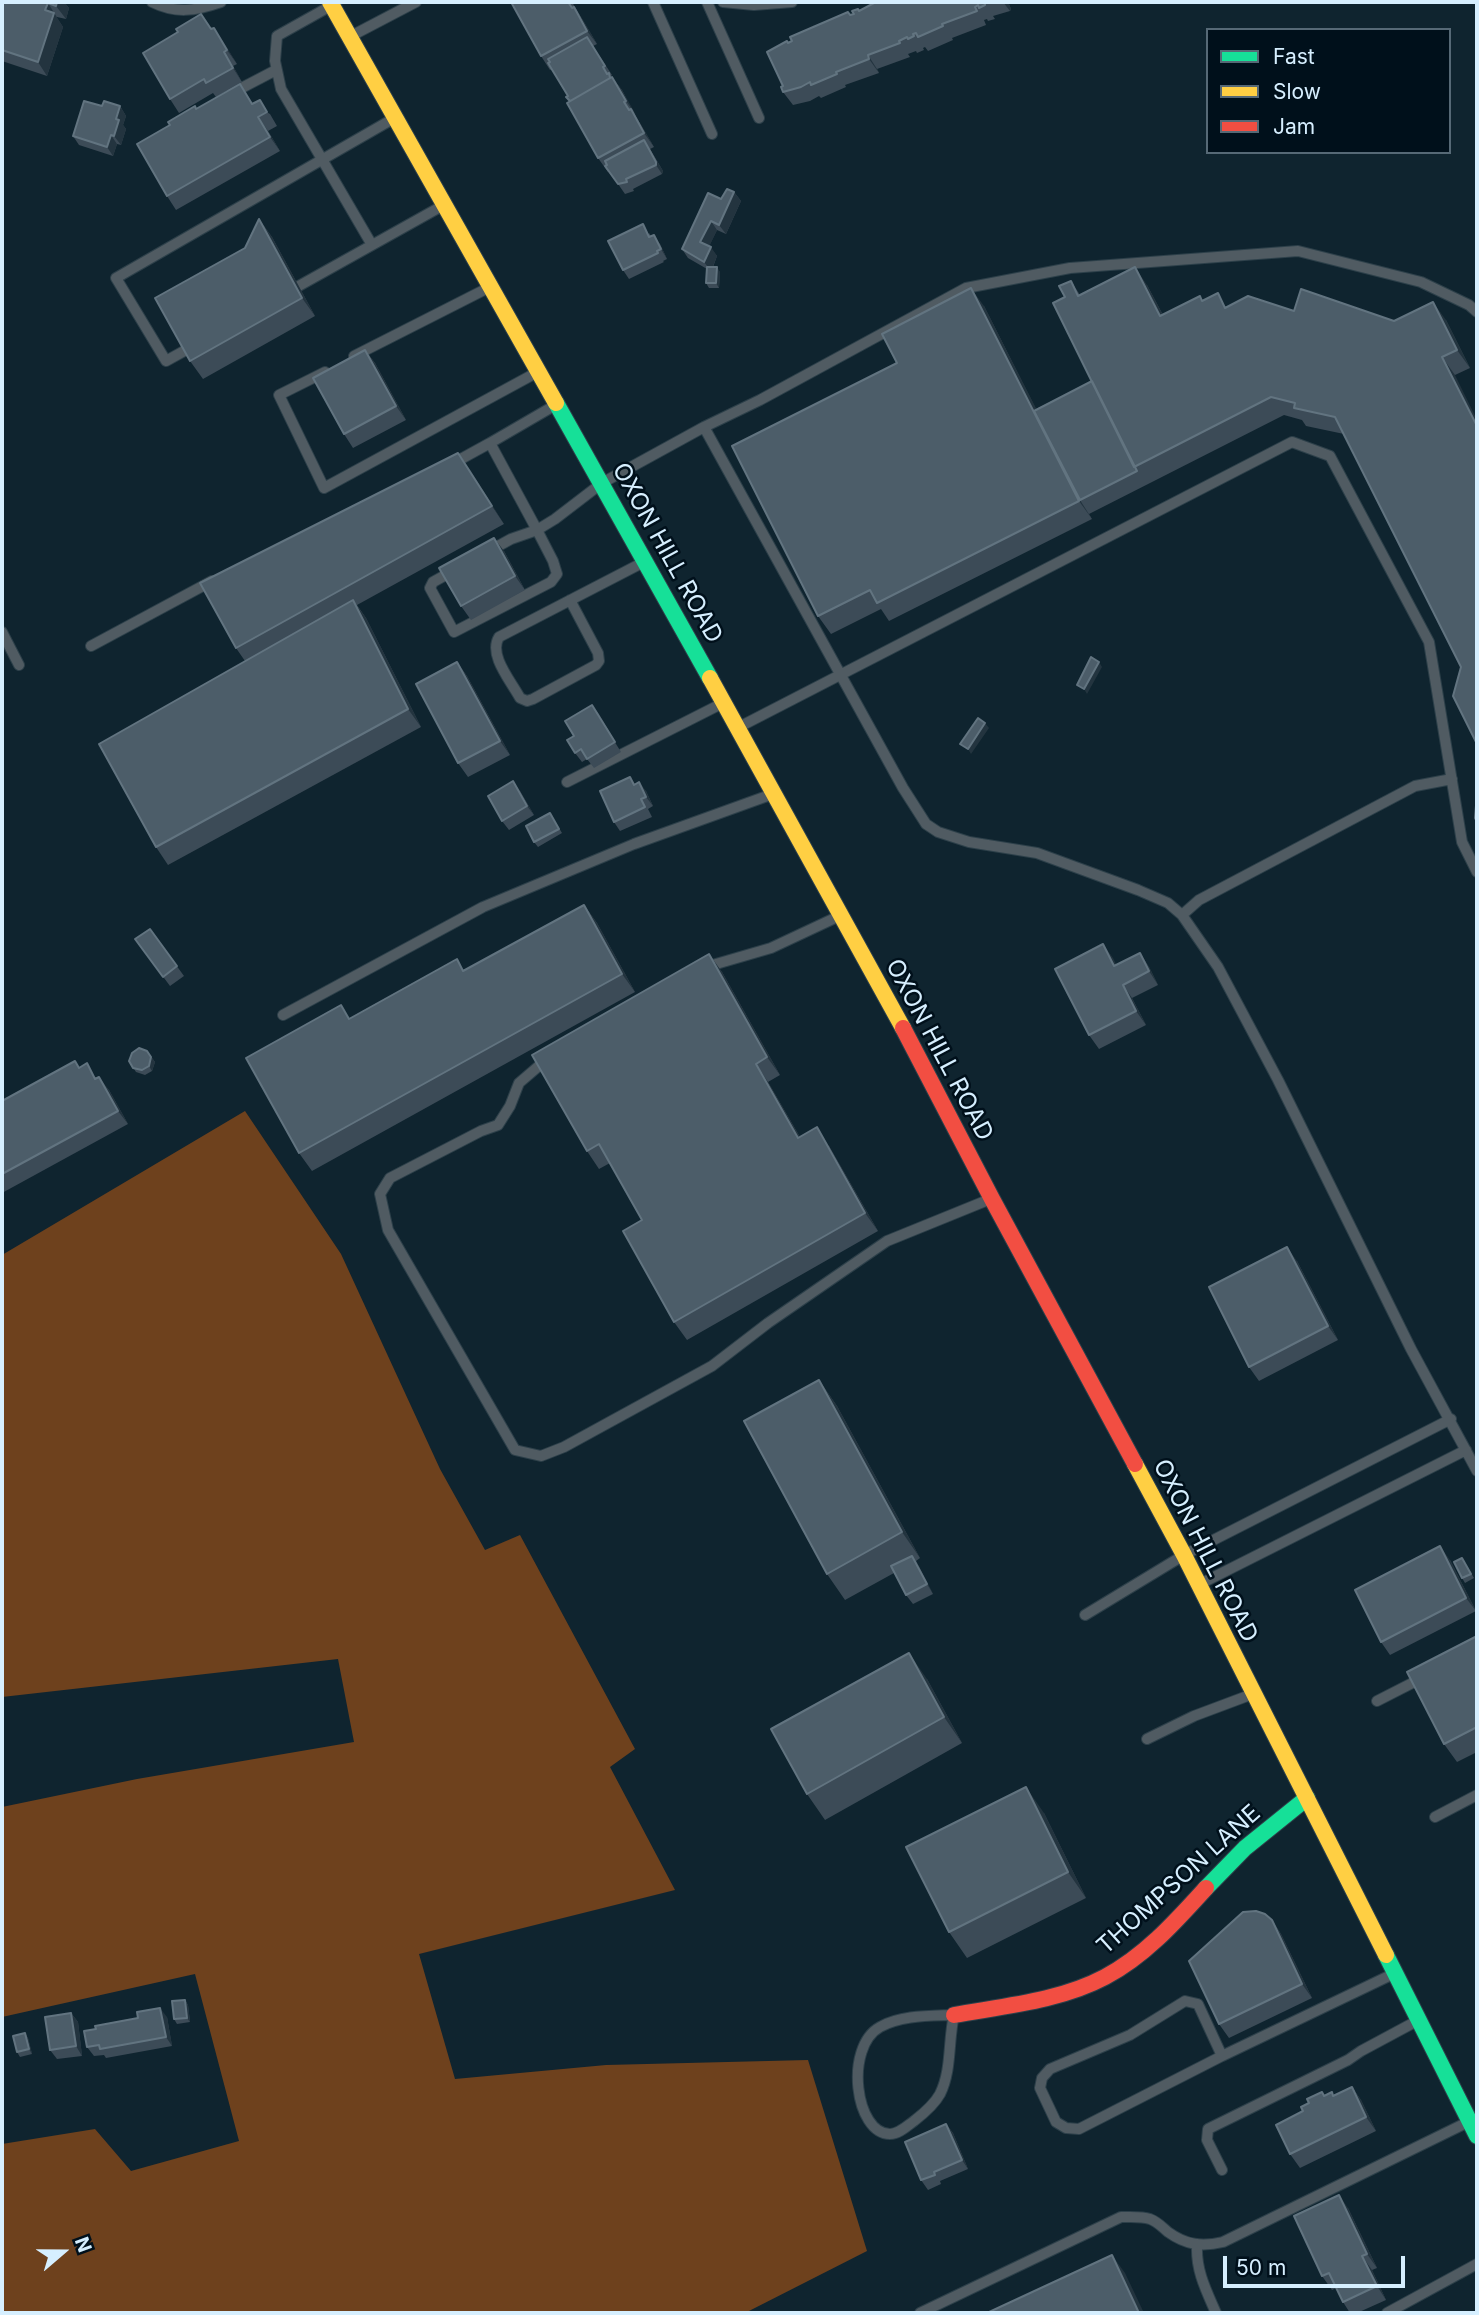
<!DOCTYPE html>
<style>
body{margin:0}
#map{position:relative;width:1479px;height:2315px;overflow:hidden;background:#0f242f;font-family:Inter,sans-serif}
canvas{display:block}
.frame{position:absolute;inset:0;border:4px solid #d6efff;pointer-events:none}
.legend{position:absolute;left:1206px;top:28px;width:245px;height:126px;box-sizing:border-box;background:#00101b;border:2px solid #566976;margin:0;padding:9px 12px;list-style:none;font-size:21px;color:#d6efff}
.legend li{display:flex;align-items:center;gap:14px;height:35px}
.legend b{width:35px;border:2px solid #566976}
.north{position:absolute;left:28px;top:2217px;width:70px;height:70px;-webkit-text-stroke:5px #00101b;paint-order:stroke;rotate:70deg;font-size:19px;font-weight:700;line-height:28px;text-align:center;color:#d6efff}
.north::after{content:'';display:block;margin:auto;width:24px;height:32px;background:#d6efff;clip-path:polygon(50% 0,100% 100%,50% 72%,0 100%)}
.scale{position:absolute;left:1223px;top:2256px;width:182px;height:32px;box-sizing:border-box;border:4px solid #d6efff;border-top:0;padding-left:9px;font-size:21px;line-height:24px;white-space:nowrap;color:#d6efff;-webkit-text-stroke:5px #00101b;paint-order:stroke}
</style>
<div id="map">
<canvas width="1479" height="2315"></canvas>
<div class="frame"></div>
<ul class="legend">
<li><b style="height:9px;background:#16e098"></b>Fast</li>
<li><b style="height:9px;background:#ffcf43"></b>Slow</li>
<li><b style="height:9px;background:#f24e42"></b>Jam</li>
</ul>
<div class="north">N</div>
<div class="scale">50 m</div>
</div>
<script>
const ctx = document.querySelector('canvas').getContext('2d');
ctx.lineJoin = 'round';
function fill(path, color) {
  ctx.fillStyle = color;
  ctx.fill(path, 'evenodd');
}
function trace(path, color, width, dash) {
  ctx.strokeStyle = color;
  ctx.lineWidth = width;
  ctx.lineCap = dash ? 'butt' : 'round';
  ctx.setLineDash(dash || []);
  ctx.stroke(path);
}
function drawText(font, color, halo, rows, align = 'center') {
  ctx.font = font + ' Inter,sans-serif';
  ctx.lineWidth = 5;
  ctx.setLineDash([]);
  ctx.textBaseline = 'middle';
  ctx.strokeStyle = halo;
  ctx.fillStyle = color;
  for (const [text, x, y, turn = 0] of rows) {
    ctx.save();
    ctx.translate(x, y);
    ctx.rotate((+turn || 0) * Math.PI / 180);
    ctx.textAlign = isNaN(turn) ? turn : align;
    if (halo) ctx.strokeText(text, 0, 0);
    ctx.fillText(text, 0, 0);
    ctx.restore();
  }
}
const forest = new Path2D(`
 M245 1111 341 1254 440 1469 485 1550 520 1535 635 1749 610 1767 675 1890 419 1954 455 2079 606 2065 808 2060 867 2251 745 2313H2V2144L95 2129 131 2171 239 2141 195 1974 2 2017V1807L137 1779 354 1742 338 1659 2 1697V1255Z`);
const lane = new Path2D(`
 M152 2C176 14 195 11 221 2
 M653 2 712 134
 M707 2 759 118
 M723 2 754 5 792 2
 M327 8 277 36 275 61 281 89 372 245
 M353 35 416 2
 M232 93 276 70
 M288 292 442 206
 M195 345 166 361 116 278 391 120
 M354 356 486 289
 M325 372 279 395 324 488 534 374
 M552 407 490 443 537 530 555 519 602 483 704 427 903 788 926 824 938 832 969 842 1037 853 1138 890 1168 903 1182 915 1218 967 1278 1080 1411 1349 1477 1471
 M704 427 760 400 966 288 1070 268 1298 251 1421 282 1469 305 1477 312
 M450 465 490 443
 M537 530 553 561 557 574 551 582 454 632 430 588 433 582 511 539Z
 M570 600 598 653 599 661 596 665 533 699 527 701 520 698C511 681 488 655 499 637L640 564
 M2 632 19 665
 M91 646 212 581
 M741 726 1292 442 1330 456 1429 642 1462 842 1477 872
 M567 782 721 704
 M1182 915 1199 900 1415 786 1452 779
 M705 970 716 964 771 948 835 918
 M283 1015 483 907 634 844 770 795
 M547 1059 519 1083 510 1106 498 1125 481 1131 390 1178 380 1194 388 1230 515 1450 541 1456 564 1447 712 1366 768 1323 887 1241 988 1200
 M1204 1582 1466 1450
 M1085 1615 1184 1555 1451 1419
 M1377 1701 1424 1677
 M1147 1739 1194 1716 1250 1695
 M1435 1817 1477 1795
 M954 2015C948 2041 952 2070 940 2094 934 2105 923 2114 914 2121 907 2126 899 2134 890 2134 855 2134 844 2047 880 2027 901 2015 930 2016 954 2015Z
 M1222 2056 1079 2129 1066 2128 1056 2122 1040 2088 1042 2078 1050 2069 1130 2035 1185 2001 1198 2004 1222 2056 1391 1975
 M1222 2170 1207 2140 1208 2129 1348 2060 1361 2051 1415 2022
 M1197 2246C1196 2271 1206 2290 1216 2313
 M920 2313 1121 2217C1130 2217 1141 2216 1150 2219 1158 2222 1162 2227 1168 2232 1186 2245 1202 2247 1223 2242L1464 2124
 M1387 2313 1477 2264`);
const fast = new Path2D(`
 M556 403 710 678
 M1206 1888 1245 1848 1307 1798
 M1386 1955 1477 2136`);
const slow = new Path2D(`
 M330 2 556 403
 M710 678 903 1028
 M1135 1464 1184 1555 1386 1955`);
const jam = new Path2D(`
 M903 1028 992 1199 1135 1464
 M954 2015C1004 2006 1060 2001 1105 1977 1145 1956 1176 1921 1206 1888`);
const wall = new Path2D(`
 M2 2H64L69 8 66 19 57 17V18L63 27 47 76 2 61Z
 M511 2H572L597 44 593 46 612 75 611 76 622 90 635 115 654 147 650 149 663 171 662 174 633 189 634 191 625 194 609 171 608 172 598 158 566 97 568 96 552 69 550 70 541 56Z
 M876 2H1008L1011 9 1010 11 993 16 995 19 988 21 987 19 984 20 986 25 952 38 953 40 928 51 925 47 923 48 924 50 917 53 916 51 908 54 910 57 877 69 879 73 845 85 846 87 821 98 819 96 810 101 793 105 783 92 789 43 848 12 850 15Z
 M214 28 237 64 233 66 242 82 216 97 213 93 179 113 170 99 212 29Z
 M240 84 253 104 270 114 277 126 268 131 280 151 176 210 167 196 170 125Z
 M120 106 126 116 123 125 126 129 121 145 117 144 113 156 79 145 73 136Z
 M734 192 741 201 726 234 717 230 709 246 717 256 713 267 720 272 719 288H709L706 283 707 269 688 258 682 249 721 199Z
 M259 219 272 237 315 316 203 379 190 361Z
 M649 233 651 236 660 244 667 259 663 261 664 262 629 279 623 270Z
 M1071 281 1080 295 1147 285 1163 315 1200 296 1203 301 1227 307 1294 311 1394 321 1446 320 1470 368 1455 375 1461 667 1344 434 1306 426 1302 420 1284 415 1089 514 1092 519 889 621 881 609 831 634 818 616 897 363 984 306 1036 409 1092 381 1065 297Z
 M365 350 375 363 406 420 353 448 344 434Z
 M458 453 504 524 357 605 366 618 421 727 168 865 156 847 245 661 236 648Z
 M504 551 525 590 471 620 461 606Z
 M457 662 467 676 510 755 468 777 458 763Z
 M592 705 621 752 594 768 587 759 582 762 575 753 574 736Z
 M630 777 635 784 646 791 653 806 648 809 652 817 620 831 614 822Z
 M520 791 534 815 509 830 502 821Z
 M550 813 562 833 538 847 534 842Z
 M584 905 597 923 635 992 312 1171 299 1153 350 1018 465 971Z
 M150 929 184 976 170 986 135 939Z
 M1103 944 1116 965 1140 953 1149 967 1158 985 1132 998 1146 1025 1099 1049 1089 1035Z
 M709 954 722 972 780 1075 768 1082 800 1137 829 1146 878 1231 687 1340 674 1322 642 1220 610 1163 599 1169 587 1151Z
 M147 1051 155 1062 152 1071 145 1075 136 1072 129 1061Z
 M79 1067 97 1078 109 1090 128 1124 2 1193V1101Z
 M1297 1261 1338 1340 1259 1381 1249 1367Z
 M819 1380 837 1406 920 1558 916 1561 933 1594 913 1604 906 1595 894 1573 845 1600 827 1574Z
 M1462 1558 1474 1578 1465 1583 1462 1578Z
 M1450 1560 1476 1611 1390 1655 1381 1642Z
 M1477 1636V1752L1457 1762 1444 1744Z
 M927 1679 962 1743 825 1820 807 1794Z
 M1044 1813 1086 1898 967 1958 949 1932Z
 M1272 1920 1281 1934 1312 1998 1229 2038 1219 2024Z
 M185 2000 188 2005 190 2022 177 2024 174 2019Z
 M71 2013 78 2022 82 2056 57 2059 50 2050Z
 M167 2017 172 2046 106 2058 104 2055 94 2056 87 2047Z
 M25 2033 28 2038 32 2054 20 2057 17 2052Z
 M1352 2087 1361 2100 1376 2131 1300 2168 1290 2154 1303 2111 1324 2096 1334 2095Z
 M946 2124 953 2133 968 2169 940 2181 941 2184 928 2190 921 2180Z
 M1348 2208 1377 2268 1372 2270 1386 2300 1357 2313H1350L1343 2302 1336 2288 1332 2290 1322 2276Z`);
const shadedWall = new Path2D(`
 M57 2H64L69 8 66 19 56 6Z
 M1003 2H1008L1011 9 1010 11Z
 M48 3 63 27 47 76 38 62 45 10Z
 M574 7 583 20 597 44 587 31Z
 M214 28 223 41 237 64 227 50Z
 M224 52 233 66 242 82 233 68Z
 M868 55 877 69 879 73 869 59Z
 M612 77 622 90 636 115 626 101Z
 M120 106 126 116 123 125 126 129 121 145 114 136 116 119Z
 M631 109 640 123 654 147 644 133Z
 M258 117 268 131 280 151 270 137Z
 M111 135 117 144 113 156 107 147Z
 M644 140 663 171 662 174 656 165Z
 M734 192 741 201 726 234 719 225Z
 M259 219 272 237 315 316 302 298Z
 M711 221 717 230 707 251 700 242Z
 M654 235 660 244 667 259 661 249Z
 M711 247 717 256 711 271 704 262Z
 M717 267 720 272 719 288 716 283Z
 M1135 267 1147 285 1173 334 1160 316Z
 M971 288 984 306 1082 499 1080 500 1092 519 1079 501Z
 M1433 302 1446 320 1470 368 1457 350Z
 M365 350 375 363 406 420 396 406Z
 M1442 357 1455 375 1477 420V427Z
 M458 453 471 471 504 524 492 506Z
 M494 538 504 551 525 590 515 576Z
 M353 600 366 618 421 727 408 709Z
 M457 662 467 676 510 755 500 741Z
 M1099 662 1102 667 1087 694 1084 689Z
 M592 705 599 714 621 752 615 742Z
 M985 723 989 728 971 754 968 749Z
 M513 781 520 791 534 815 527 806Z
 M639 782 646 791 653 806 646 797Z
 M584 905 597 923 635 992 622 974Z
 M1103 944 1113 958 1124 980 1114 966Z
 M1140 953 1149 967 1158 985 1149 971Z
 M709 954 722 972 780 1075 767 1057Z
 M1123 985 1132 998 1146 1025 1136 1011Z
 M151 1057 155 1062 152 1071 149 1066Z
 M756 1064 768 1082 811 1156 798 1138Z
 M99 1077 109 1090 128 1124 118 1111Z
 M817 1127 829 1146 878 1231 865 1213Z
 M1287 1247 1297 1261 1338 1340 1328 1326Z
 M819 1380 837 1406 920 1558 902 1532Z
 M1440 1546 1450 1560 1476 1611 1466 1598Z
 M912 1556 919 1566 933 1594 927 1584Z
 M909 1653 927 1679 962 1743 944 1717Z
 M1026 1787 1044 1813 1086 1898 1068 1872Z
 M1272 1920 1281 1934 1312 1998 1302 1984Z
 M185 2000 188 2005 190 2022 187 2018Z
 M160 2008 167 2017 172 2046 166 2037Z
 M71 2013 78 2022 82 2056 76 2046Z
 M25 2033 28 2038 32 2054 29 2049Z
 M1352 2087 1361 2100 1376 2131 1366 2117Z
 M946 2124 953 2133 968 2169 962 2160Z
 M1339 2195 1348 2208 1377 2268 1367 2254Z
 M1112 2255 1125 2273 1144 2313H1139Z
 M1362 2256 1372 2270 1386 2300 1377 2286Z`);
const building = new Path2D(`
 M2 2H57L56 6 48 3 45 10 54 13 38 62 2 50Z
 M511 2H568L572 8 574 7 587 31 541 56Z
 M876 2H985V5L979 8 978 5 975 7 977 11 942 24 943 26 918 37 916 33 913 34 914 36 908 39 907 37 899 41 900 43 868 55 869 59 836 72 837 74 811 85 810 82 801 87 783 92 781 87 783 86 767 52 787 41 788 43 792 41 790 37 848 12 850 15 854 14 852 11 858 9 859 11Z
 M201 14 211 29 214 28 227 50 224 52 233 68 206 83 204 79 170 99 143 53 178 32 176 29Z
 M587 37 605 66 603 67 607 74 609 73 610 78 570 101 566 97 568 96 548 63 550 62 548 59Z
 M612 77 626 101 624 102 629 110 631 109 644 133 598 158 567 103Z
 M240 84 252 104 260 100 267 112 258 117 270 137 167 196 137 144 170 125 168 122 195 106 196 109Z
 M84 101 102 106 104 101 120 106 116 119 119 120 114 136 111 135 107 147 73 136Z
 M644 140 656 162V165L626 179 627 182 618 184 605 166 607 165 605 161Z
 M727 189 734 192 719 225 711 221 700 242 711 247 704 262 682 249 708 193 721 199Z
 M259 219 302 298 190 361 155 298 245 248Z
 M643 224 649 237 654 235 661 249 657 251 658 253 623 270 608 241Z
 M707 267H717L716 283H706Z
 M1135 267 1160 316 1200 296 1202 301 1218 293 1225 308 1248 296 1294 311 1301 289 1394 321 1433 302 1457 350 1442 357 1477 426V744L1453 696 1461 667 1335 417 1294 408 1295 403 1271 397 1134 467 1053 303 1065 297 1059 286 1071 281 1078 296Z
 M971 288 1079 501 877 603 870 590 818 616 732 446 897 363 882 334Z
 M365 350 396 406 344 434 313 378Z
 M1092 381 1137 471 1080 500 1034 411Z
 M458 453 492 506 236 648 200 583Z
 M494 538 515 576 461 606 439 568Z
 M353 600 408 709 156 847 99 744Z
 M1091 657 1099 662 1084 689 1077 685Z
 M457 662 500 741 458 763 416 684Z
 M592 705 615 742 587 759 581 749 575 753 567 740 574 736 565 721Z
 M978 718 985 723 968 749 960 744Z
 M630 777 634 785 639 782 646 797 641 799 645 807 614 822 600 791Z
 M513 781 527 806 502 821 488 796Z
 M1477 793V822L1475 818Z
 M550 813 559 829 534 842 526 826Z
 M584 905 622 974 299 1153 246 1058 341 1005 349 1019 457 959 463 971Z
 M150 929 177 966 163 977 135 939Z
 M1103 944 1114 966 1140 953 1149 971 1123 985 1136 1011 1089 1035 1055 969Z
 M709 954 767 1057 756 1064 798 1138 817 1127 865 1213 674 1322 623 1231 642 1220 599 1144 587 1151 532 1055Z
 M139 1048 147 1051 151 1057 149 1066 142 1070 133 1068 129 1061 132 1053Z
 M75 1061 79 1068 87 1063 95 1079 99 1077 118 1111 2 1174V1101Z
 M1287 1247 1328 1326 1249 1367 1209 1287Z
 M819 1380 902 1532 827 1574 744 1421Z
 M1440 1546 1466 1598 1381 1642 1355 1590Z
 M912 1556 927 1584 906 1595 891 1566Z
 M1462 1558 1471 1574 1462 1578 1454 1562Z
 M1477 1636V1727L1444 1744 1407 1672Z
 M909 1653 944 1717 807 1794 771 1729Z
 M1026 1787 1068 1872 949 1932 906 1847Z
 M1256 1911 1265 1914 1272 1920 1302 1984 1219 2024 1189 1961 1243 1912Z
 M185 2000 187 2018 174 2019 172 2001Z
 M160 2008 166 2037 100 2049 99 2045 87 2047 84 2031 96 2029 95 2026 138 2018 137 2012Z
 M71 2013 76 2046 50 2050 45 2017Z
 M25 2033 29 2049 17 2052 13 2036Z
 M1352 2087 1366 2117 1290 2154 1276 2125 1303 2111 1301 2107 1309 2103 1307 2099 1322 2092 1324 2096 1332 2092 1333 2096Z
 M946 2124 962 2160 934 2172 935 2175 921 2180 905 2142Z
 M1339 2195 1367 2254 1362 2256 1377 2286 1343 2302 1329 2273 1322 2276 1294 2216Z
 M1112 2255 1139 2313H987Z`);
const streetNames = [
 ["OXON HILL ROAD",667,553,61],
 ["OXON HILL ROAD",939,1050,62],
 ["OXON HILL ROAD",1205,1551,63],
 ["THOMPSON LANE",1179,1880,-42]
];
fill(forest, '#6e411d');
trace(lane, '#2d404a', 12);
trace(fast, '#2d404a', 18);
trace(slow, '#2d404a', 18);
trace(jam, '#2d404a', 18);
trace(lane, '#505b62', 10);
trace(fast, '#16e098', 16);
trace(slow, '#ffcf43', 16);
trace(jam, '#f24e42', 16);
fill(wall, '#3c4b57');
fill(shadedWall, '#23343f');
fill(building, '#4c5d69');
trace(building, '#627480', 2);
drawText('24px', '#d6efff', '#00101b', streetNames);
</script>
